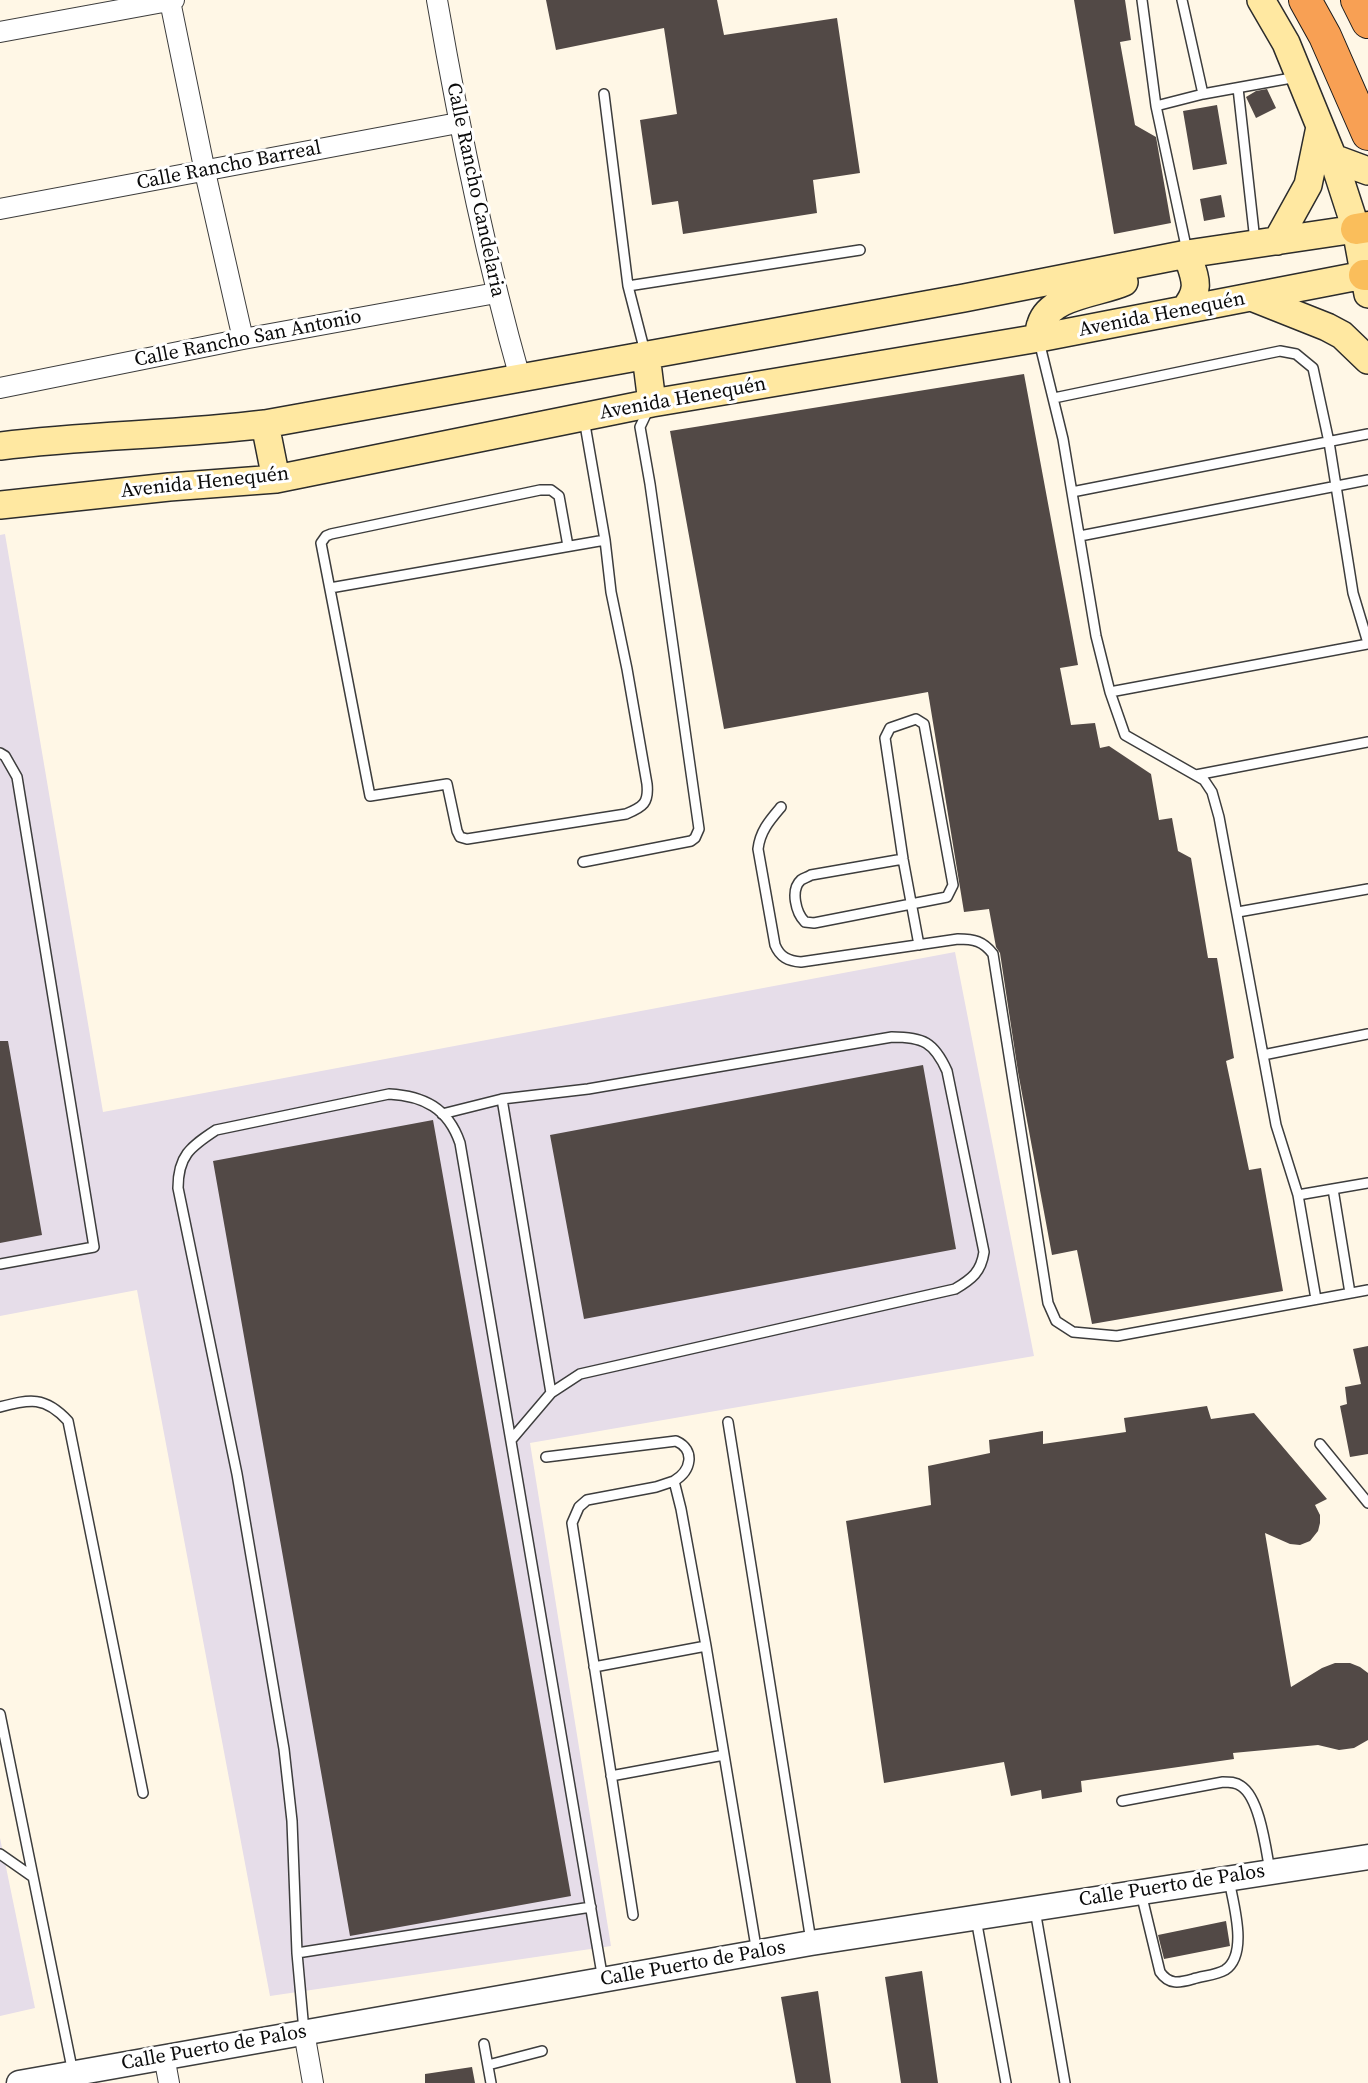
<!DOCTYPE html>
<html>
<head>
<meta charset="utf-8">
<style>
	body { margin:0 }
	canvas { display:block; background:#fff7e6 }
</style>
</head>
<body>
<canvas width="1368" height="2083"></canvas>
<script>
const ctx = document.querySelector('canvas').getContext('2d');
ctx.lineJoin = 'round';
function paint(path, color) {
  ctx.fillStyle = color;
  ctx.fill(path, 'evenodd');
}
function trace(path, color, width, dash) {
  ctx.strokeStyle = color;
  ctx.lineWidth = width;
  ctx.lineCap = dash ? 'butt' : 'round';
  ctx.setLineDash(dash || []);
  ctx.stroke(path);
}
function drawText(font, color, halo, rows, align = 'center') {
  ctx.font = font + ' "Source Serif 4",serif';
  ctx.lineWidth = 6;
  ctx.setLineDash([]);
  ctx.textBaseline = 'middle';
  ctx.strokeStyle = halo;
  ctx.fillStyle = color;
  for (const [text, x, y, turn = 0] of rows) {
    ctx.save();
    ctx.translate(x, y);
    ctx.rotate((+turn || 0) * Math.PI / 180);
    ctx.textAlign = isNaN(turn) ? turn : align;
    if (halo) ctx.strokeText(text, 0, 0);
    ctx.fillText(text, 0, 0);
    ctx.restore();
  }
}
paint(new Path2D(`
	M5,534L103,1112L955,952L1034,1356L530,1443L611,1946L270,1996L137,1290L0,1316V535Z
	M0,1838L35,2008L0,2016Z`), '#e6dde9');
paint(new Path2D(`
	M546,0H717L724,35L837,18L860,173L813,180L817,213L683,234L678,201L652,205L640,120L677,114L664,28L556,50Z
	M1074,0H1125L1131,40L1120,42L1135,125L1156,137L1171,223L1114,234Z
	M1267,89L1276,108L1256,118L1246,97L1256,91Z
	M1217,105L1227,164L1193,170L1183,111Z
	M1221,195L1225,217L1204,221L1200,199Z
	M1024,374L1078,665L1060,668L1071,725L1095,723L1100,748L1109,746L1151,774L1159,820L1172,818L1178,851L1191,858L1208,958H1217L1234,1058L1226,1061L1249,1170L1261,1168L1283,1291L1092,1324L1077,1250L1052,1255L1018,1072L1000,953L996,947L989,909L964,912L928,692L724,729L670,431Z
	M0,1041H8L42,1235L0,1243Z
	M923,1065L956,1249L584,1319L550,1135Z
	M433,1120L571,1896L350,1936L213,1161Z
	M1368,1346V1454L1350,1457L1340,1406L1347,1404L1345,1387L1361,1384L1353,1349Z
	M1207,1406L1211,1419L1254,1413L1327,1499L1315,1505L1320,1515V1523L1318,1531L1310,1541L1300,1545L1290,1544L1265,1533L1291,1687L1322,1668L1335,1663H1350L1360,1667L1368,1673V1740L1354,1748L1339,1750L1318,1745L1233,1753L1234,1759L1081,1781L1082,1792L1042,1799L1041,1790L1011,1796L1004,1762L884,1783L846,1521L931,1505L928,1466L990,1453L989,1440L1043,1431V1444L1126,1432L1124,1418Z
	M1226,1921L1230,1946L1164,1959L1158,1935Z
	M922,1971L938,2083H901L885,1977Z
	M818,1991L831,2083H796L781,1997Z
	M472,2067L475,2083H425V2074Z`), '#524946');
const service = new Path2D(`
	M1142,0L1156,106L1187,251
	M1182,0L1203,94
	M1238,88L1255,241
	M604,94L628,286L645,352
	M1156,106L1203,94L1297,77
	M628,286L860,250
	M1039,341L1063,439L1096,636L1110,692L1125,735L1204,780L1212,792L1219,817L1276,1125L1298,1195L1316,1299
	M1054,398L1280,351L1296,354L1313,368L1329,442L1353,593L1368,643
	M1072,492L1368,434
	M1080,536L1368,480
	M568,546L559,496L551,490H540L331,534L326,536L321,543L370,796L447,784L457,831L460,837L467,839L626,814C643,807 649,803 647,784L627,669L611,592L605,540L584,419
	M330,588L605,540
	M1110,692L1368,644
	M0,753L5,756L17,777L94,1247L0,1264
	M1196,775L1368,742
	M781,807C770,820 760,831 758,849L775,945C780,957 788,961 801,962L958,939C974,939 983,941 993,954L1048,1303L1056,1321L1073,1332L1117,1336L1368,1290
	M903,859L811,875C808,877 804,878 801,880C790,890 796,913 805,922L814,923L947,897L953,885L924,724L916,719L890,728L885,738L903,859L919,945
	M583,862L691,841L695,838L699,829L650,484L640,427L649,408
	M1238,912L1368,889
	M1263,1055L1368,1034
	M502,1099L551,1393
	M442,1114L502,1099L588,1089L892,1037C923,1037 934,1042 947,1071L984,1252C981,1272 972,1279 955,1289L580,1374L551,1393L511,1440
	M1333,1189L1350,1293
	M1298,1195L1368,1183
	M0,1407C30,1399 45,1396 68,1421L143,1793
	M728,1422L811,1941
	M1320,1444L1368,1503
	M546,1457L676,1441C696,1450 691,1471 674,1481
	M594,1667L706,1646
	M0,1714L73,2073
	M611,1776L724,1755
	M1122,1801L1223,1782C1229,1782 1236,1782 1241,1786C1260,1798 1266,1850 1270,1871
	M0,1854L33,1877
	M1141,1893L1160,1972C1169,1985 1179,1983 1193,1979C1202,1976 1217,1975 1225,1970C1249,1954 1233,1903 1229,1880
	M1035,1910L1065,2083
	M633,1915L572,1523L579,1507L587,1500L656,1487L674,1481L681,1509L706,1646L757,1953
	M976,1919L1006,2083
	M297,1953L591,1907
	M304,2031L297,1953L292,1821L284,1749L237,1474L178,1188C178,1156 190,1147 216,1130L389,1094C424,1096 448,1108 460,1143L603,1980
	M484,2044L491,2083
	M488,2065L542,2051`);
const minor = new Path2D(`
	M437,0C459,127 485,254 520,378
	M170,1L205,172L243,339
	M0,32L174,0
	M0,209L458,123
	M0,388L243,339L496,293
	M304,2032L313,2083
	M164,2056L169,2083`);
const tertiary = new Path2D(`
	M19,2083L811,1943L1368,1857`);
const secondary = new Path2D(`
	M1261,0L1286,43L1333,158L1356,229L1368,294
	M1333,158L1368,171
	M1277,241L1308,185L1320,127
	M1254,298L1327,327L1342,335L1368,360
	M1184,310C1202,288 1195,279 1187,254
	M1039,338C1039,334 1039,328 1041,324C1050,295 1100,293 1124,282
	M646,355L652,403
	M265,424L276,479
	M0,446C88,435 177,435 265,424L964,298L1187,254L1356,229
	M0,505L169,487L276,479L652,403L1039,338L1364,275`);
const primary = new Path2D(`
	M1356,229L1368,227
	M1364,275H1368`);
const trunk = new Path2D(`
	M1305,0L1325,36L1368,134
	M1357,0L1368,22`);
trace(service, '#3d3d3d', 12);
trace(minor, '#3d3d3d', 22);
trace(tertiary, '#3d3d3d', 27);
trace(secondary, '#2c2c2c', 30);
trace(primary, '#1b1b1b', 33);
trace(trunk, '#1b1b1b', 34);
trace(service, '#fff', 9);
trace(minor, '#fff', 20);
trace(tertiary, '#fff', 24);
trace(secondary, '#ffe8a1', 27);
trace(primary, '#fabe5b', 30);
trace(trunk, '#f8a054', 32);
drawText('20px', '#0a0a0a', '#fff', [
	["Calle Rancho Barreal",229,166,-11],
	["Calle Rancho Candelaria",475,190,78],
	["Avenida Henequén",1162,315,-11],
	["Calle Rancho San Antonio",248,339,-11],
	["Avenida Henequén",683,399,-10],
	["Avenida Henequén",205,483,-6],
	["Calle Puerto de Palos",1172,1886,-9],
	["Calle Puerto de Palos",693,1964,-10],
	["Calle Puerto de Palos",214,2048,-10]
]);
</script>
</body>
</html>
